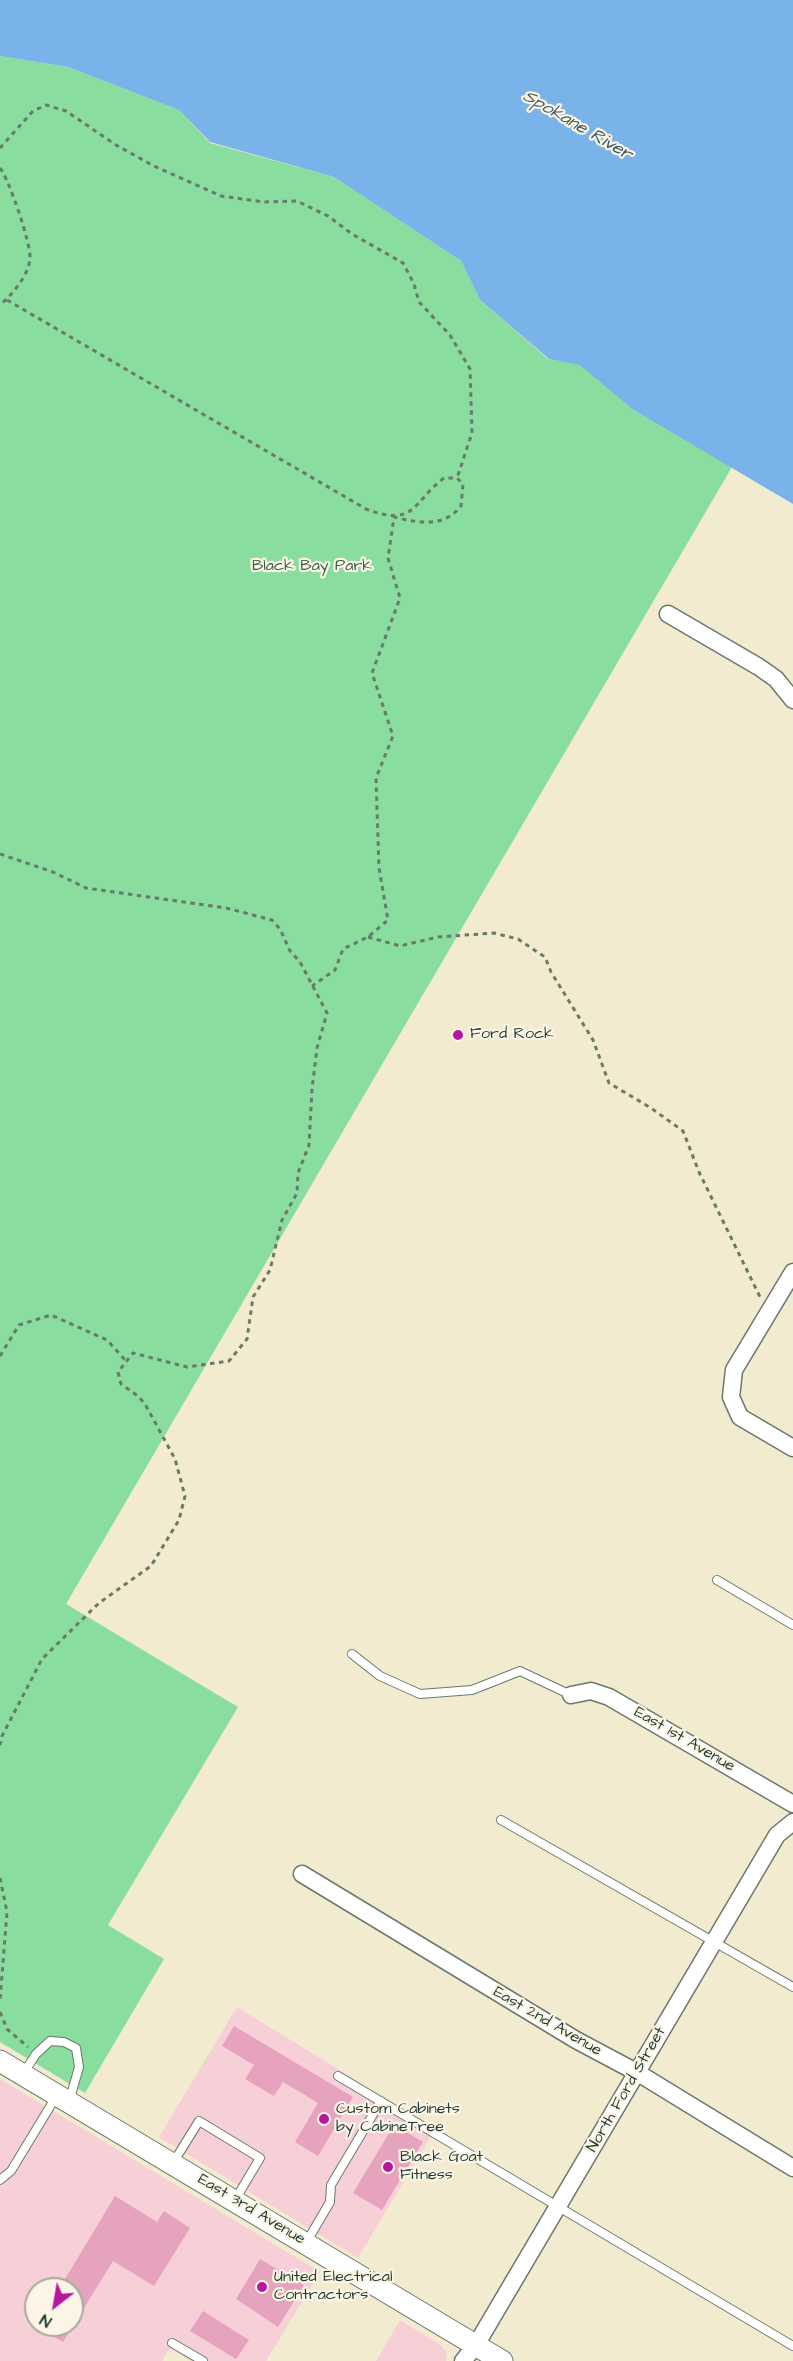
<!DOCTYPE html>
<html>
<head>
<meta charset="utf-8">
<style>
	body { margin:0 }
	#map { position:relative; width:793px; height:2361px; overflow:hidden; background:#f2ebd0; font-family:"Architects Daughter",sans-serif }
	canvas { display:block }
	.north { position:absolute; left:24px; top:2277px; width:60px; height:60px; box-sizing:border-box; background:#fcf5e5; border:2px solid #a4ab9e; border-radius:50%; rotate:211deg; font-size:16px; font-weight:700; line-height:24px; text-align:center; color:#1f3d34 }
	.north::after { content:''; display:block; margin:auto; width:21px; height:27px; background:#b5179e; clip-path:polygon(50% 0,100% 100%,50% 72%,0 100%) }
</style>
</head>
<body>
<div id="map">
<canvas width="793" height="2361"></canvas>
<div class="north">N</div>
</div>
<script>
const ctx = document.querySelector('canvas').getContext('2d');
ctx.lineJoin = 'round';
function paint(path, color) {
  ctx.fillStyle = color;
  ctx.fill(path, 'evenodd');
}
function trace(path, color, width, dash) {
  ctx.strokeStyle = color;
  ctx.lineWidth = width;
  ctx.lineCap = dash ? 'butt' : 'round';
  ctx.setLineDash(dash || []);
  ctx.stroke(path);
}
function drawText(font, color, halo, rows, align = 'center') {
  ctx.font = font + ' "Architects Daughter",sans-serif';
  ctx.lineWidth = 4.5;
  ctx.setLineDash([]);
  ctx.textBaseline = 'middle';
  ctx.strokeStyle = halo;
  ctx.fillStyle = color;
  for (const [text, x, y, turn = 0] of rows) {
    ctx.save();
    ctx.translate(x, y);
    ctx.rotate((+turn || 0) * Math.PI / 180);
    ctx.textAlign = isNaN(turn) ? turn : align;
    if (halo) ctx.strokeText(text, 0, 0);
    ctx.fillText(text, 0, 0);
    ctx.restore();
  }
}
paint(new Path2D(`
	M237,2007L435,2129L358,2258L159,2137Z
	M0,2079L320,2272L266,2361H191L170,2348L162,2361H0ZM36,2289H72V2325H36Z
	M400,2320L442,2346L447,2355L446,2361H376Z`), '#f6cfd7');
paint(new Path2D(`
	M0,56L68,67L179,110L210,143L334,177L461,261L480,300L548,359L580,364L632,409L732,467L66,1604L238,1707L108,1925L164,1959L85,2093L0,2042Z`), '#88dd9f');
paint(new Path2D(`
	M0,0H793V504L632,409L580,365L549,359L480,300L461,261L334,177L210,142L179,110L68,67L0,56Z`), '#79b3ea');
paint(new Path2D(`
	M234,2026L353,2097L318,2156L295,2142L318,2103L283,2082L274,2096L245,2079L254,2065L222,2046Z
	M394,2125L423,2142L382,2210L353,2193Z
	M115,2196L157,2222L164,2211L190,2228L154,2286L113,2261L63,2342L34,2325H72V2289H59Z
	M260,2259L304,2285L278,2327L236,2299Z
	M203,2311L249,2340L236,2359L190,2331Z`), '#e6a3be');
const service = new Path2D(`
	M717,1580L793,1625
	M352,1654L380,1676L420,1694L472,1690L520,1671L571,1695
	M501,1820L793,1987
	M23,2074L36,2054L50,2041L64,2042L76,2048L79,2067L69,2102
	M338,2076L793,2346
	M173,2163L199,2121L260,2158L235,2200
	M0,2180L11,2171L57,2095
	M306,2243L330,2202L331,2185L381,2101
	M172,2343L203,2361`);
const minor = new Path2D(`
	M668,614L759,667L776,679L793,700
	M793,1272L734,1370L731,1397L740,1417L793,1448
	M571,1695L591,1691L609,1697L793,1804
	M302,1874L576,2040L638,2073L793,2168
	M463,2361L476,2345L777,1835L793,1822`);
const tertiary = new Path2D(`
	M0,2061L502,2361`);
trace(service, '#697a6b', 10);
trace(minor, '#697a6b', 19);
trace(tertiary, '#697a6b', 23);
trace(new Path2D(`
	M0,148L33,111L46,105L66,111L116,145L154,166L221,196L264,202L297,201L328,216L352,234L403,263L414,284L419,302L450,335L470,369L472,433L457,478
	M0,168C9,179 31,244 30,258C29,275 12,295 0,305
	M7,300L366,509C416,528 412,502 444,478H457L463,484L461,506C444,528 418,523 394,517L388,558L400,598L372,673L393,736L376,778L379,868L388,920L368,937L343,949L335,970L312,986
	M0,854L53,872L86,888L226,908L272,920L280,929L290,951L300,962L327,1013L317,1048L312,1089L309,1145L298,1173L297,1193L282,1220L270,1270L253,1297L247,1339L229,1361L187,1367L133,1353L118,1372L121,1384L138,1396L145,1404L175,1459L185,1496L179,1520L151,1566L99,1603L42,1659L2,1736L0,1745
	M368,937L400,946L438,937L494,933L518,939L545,957L551,972L593,1040L609,1083L651,1108L683,1131L699,1172L760,1297
	M0,1356L19,1325L51,1315L107,1340L126,1361
	M0,1878L7,1912L0,2000
	M0,2012L7,2029L28,2047`), '#697a6b', 3, [4.5, 4.5]);
trace(service, '#fff', 8);
trace(minor, '#fff', 16);
trace(tertiary, '#fff', 21);
for (const [x, y, r, color] of [
	[458,1035,6,"#b5179e"],
	[324,2119,6,"#b5179e"],
	[388,2167,6,"#b5179e"],
	[262,2287,6,"#b5179e"]
]) {
  const dot = new Path2D();
  dot.arc(x, y, r, 0, 2 * Math.PI);
  ctx.fillStyle = color;
  ctx.fill(dot);
  trace(dot, '#fcf5e5', 2);
}
drawText('16px', '#345d49', '#fcf5e5', [
	["Black Bay Park",312,567]
]);
drawText('16px', '#1f3d34', '#fcf5e5', [
	["Ford Rock",470,1035],
	["Custom Cabinets",336,2110],
	["by CabineTree",336,2128],
	["Black Goat",400,2158],
	["Fitness",400,2176],
	["United Electrical",274,2278],
	["Contractors",274,2296]
], 'left');
drawText('16px', '#1f3d34', '#fcf5e5', [
	["East 1st Avenue",684,1740,30],
	["East 2nd Avenue",547,2022,30],
	["North Ford Street",627,2090,-60],
	["East 3rd Avenue",251,2210,31]
]);
drawText('italic 18px', '#365a62', '#fcf5e5', [
	["Spokane River",577,126,30]
]);
</script>
</body>
</html>
